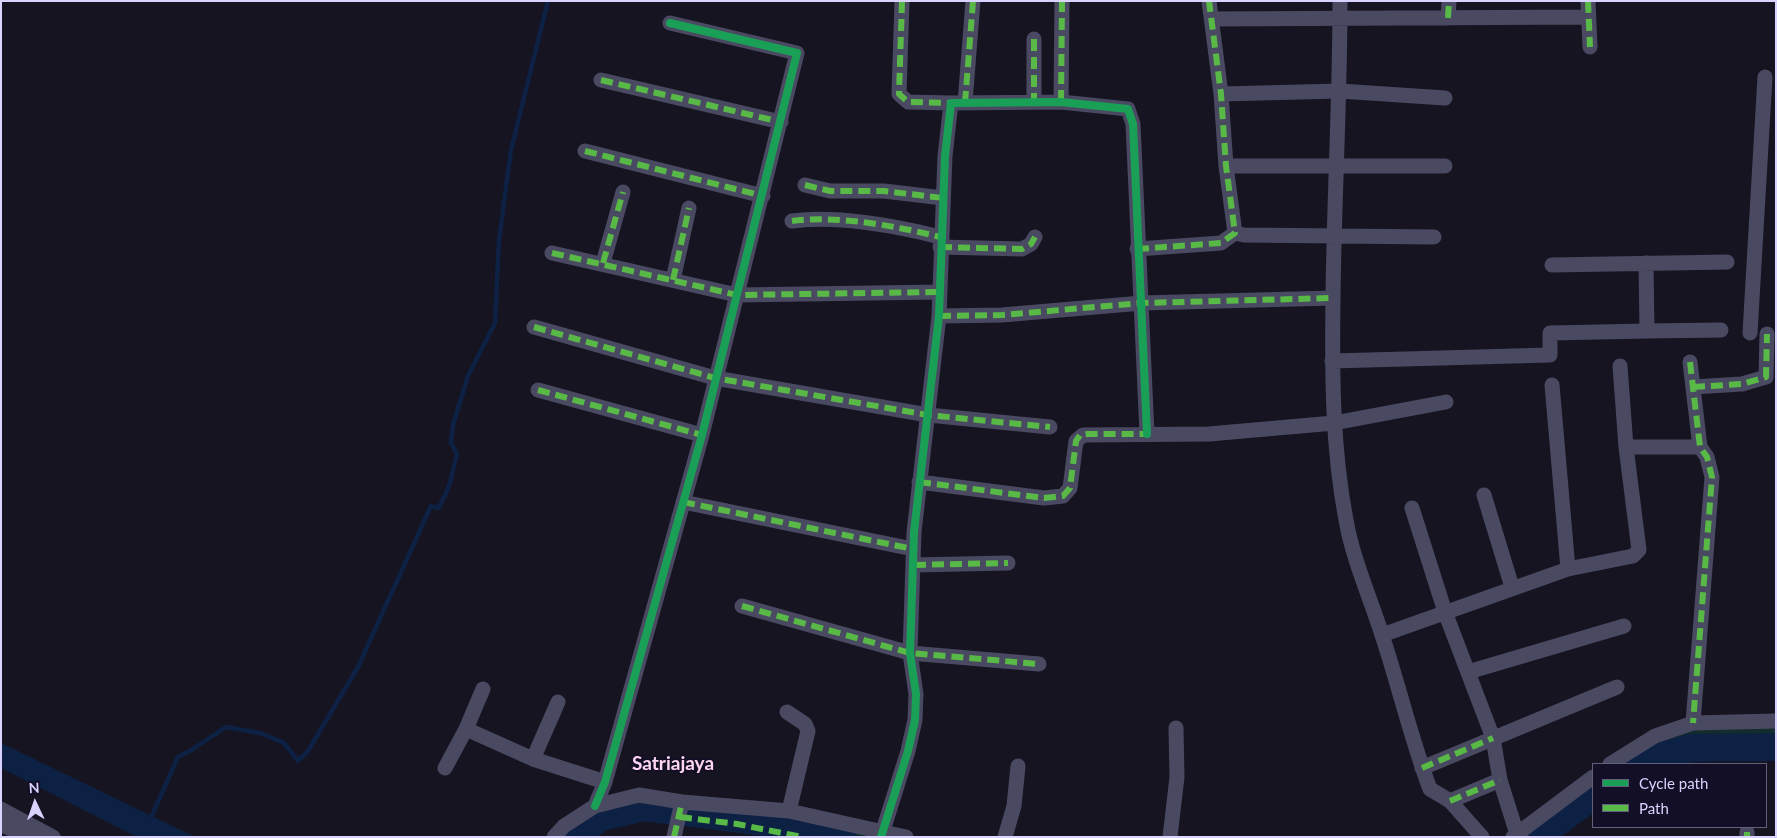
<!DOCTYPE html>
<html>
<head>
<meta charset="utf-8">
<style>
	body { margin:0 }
	#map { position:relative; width:1777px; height:838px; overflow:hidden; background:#161421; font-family:Lato,sans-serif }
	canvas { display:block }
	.frame { position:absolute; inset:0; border:2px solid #d9d4ff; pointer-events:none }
	.legend { position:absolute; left:1592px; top:763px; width:175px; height:65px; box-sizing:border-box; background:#130f26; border:1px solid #625e7d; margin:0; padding:6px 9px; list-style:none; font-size:15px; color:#d9d4ff }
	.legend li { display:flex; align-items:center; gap:10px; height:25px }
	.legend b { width:25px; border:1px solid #625e7d }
	.north { position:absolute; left:10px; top:778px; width:50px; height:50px; -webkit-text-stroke:4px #130f26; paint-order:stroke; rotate:357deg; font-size:14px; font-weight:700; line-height:20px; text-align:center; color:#d9d4ff }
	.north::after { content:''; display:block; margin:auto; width:18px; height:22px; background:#d9d4ff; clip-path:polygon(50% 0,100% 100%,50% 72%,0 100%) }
</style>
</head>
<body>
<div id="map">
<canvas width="1777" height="838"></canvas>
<div class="frame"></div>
<ul class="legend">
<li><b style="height:6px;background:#1a9f57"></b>Cycle path</li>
<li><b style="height:6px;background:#58b947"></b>Path</li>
</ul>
<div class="north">N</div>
</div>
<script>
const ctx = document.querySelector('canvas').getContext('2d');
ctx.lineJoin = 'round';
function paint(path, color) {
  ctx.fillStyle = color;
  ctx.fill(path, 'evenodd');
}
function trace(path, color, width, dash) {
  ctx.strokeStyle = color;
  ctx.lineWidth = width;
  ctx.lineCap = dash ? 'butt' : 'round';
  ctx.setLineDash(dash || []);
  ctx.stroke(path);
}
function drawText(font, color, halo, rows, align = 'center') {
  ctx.font = font + ' Lato,sans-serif';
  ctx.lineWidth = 4;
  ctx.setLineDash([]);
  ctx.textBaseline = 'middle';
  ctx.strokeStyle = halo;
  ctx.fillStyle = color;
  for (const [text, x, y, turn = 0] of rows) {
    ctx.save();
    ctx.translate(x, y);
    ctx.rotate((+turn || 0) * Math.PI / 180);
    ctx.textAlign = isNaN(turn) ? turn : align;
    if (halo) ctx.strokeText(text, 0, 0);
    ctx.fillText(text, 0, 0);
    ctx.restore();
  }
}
paint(new Path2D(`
	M1776,721V747L1690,748L1637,764H1610L1675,728Z
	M1593,777V796L1537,837H1513Z
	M623,798L789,811L905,837H843L765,822L644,807L601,817L574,837H554Z`), '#132c2d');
paint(new Path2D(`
	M1,743L195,837H137L1,768Z`), '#0d2144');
trace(new Path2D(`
	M150,820L178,757L193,749L226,727L260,733L284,743L298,761L308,751L358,667L431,506L439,508L449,486L457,454L451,443L453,425L468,376L495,323L499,240L511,150L548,1`), '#0d2144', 4.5);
trace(new Path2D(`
	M1637,764L1690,748L1776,747
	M574,837L601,817L644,807L765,822L843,837
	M1537,837L1593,796`), '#0d2144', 28);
trace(new Path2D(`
	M902,1L899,94L908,102L951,103
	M1209,1L1221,94L1226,166L1235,233
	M1340,1C1340,101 1334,200 1333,299C1332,372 1332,447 1346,520C1353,560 1370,597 1382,635C1399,686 1411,739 1430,789L1450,801L1482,837
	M1588,1L1590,47
	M1448,18L1449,1
	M1212,19L1588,17
	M1034,39V102
	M601,80L781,122
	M1221,94L1340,91L1445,98
	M1061,102L1062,1
	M965,103L973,1
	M585,151L763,196
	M1226,166H1445
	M805,185L830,191H884L943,198
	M792,221C836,215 897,226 940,237
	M1235,233L1244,235L1434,237
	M940,247L1022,249L1031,244L1035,237
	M1137,249L1221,243L1235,233
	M552,253L737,295L939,292
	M603,263L623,192
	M1646,263L1647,331L1721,330
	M1552,265L1727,262
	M673,280L689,208
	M939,316L1002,315L1142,303L1333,298
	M534,327L715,378L928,415L1050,427
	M1750,333L1765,77
	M1332,361L1550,355V333L1647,331
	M1690,362L1700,447L1707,457L1712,477L1693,723
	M1693,387L1742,384L1766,377L1767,334
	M538,390L702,435
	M1626,447H1700
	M919,482L1044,498L1063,496L1070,488L1076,441L1083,435L1209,434L1334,423L1446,402
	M1484,495L1512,587
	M683,502L913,549
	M1412,508L1445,612L1493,738L1500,780L1517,834L1521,837
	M914,565L1008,563
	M1568,569L1633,556L1639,550L1626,447L1620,366
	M742,606L910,653L1039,664
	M1382,635L1568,569L1552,385
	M1468,672L1624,626
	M787,712L805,724L808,731L789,811
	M466,729L483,689
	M533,759L558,702
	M1610,764L1655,736L1693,723L1776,721
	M445,768L466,729L533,759L605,782
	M1422,768L1617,687
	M1450,801L1500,780
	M595,806L605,782L702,435L797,53L670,23
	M1,809L53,837
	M1,824L27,837
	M554,837L564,826L595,806L639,795L682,802L789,811L906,837
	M674,837L682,802
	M881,837L908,751L915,720L916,694L910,653L914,532L939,316L945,156L951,103L1061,102L1128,109L1133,124L1147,434
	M1005,837L1014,806L1018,766
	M1170,837L1177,777L1176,728
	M1513,837L1593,777
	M1747,837V832`), '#4a4962', 15);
trace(new Path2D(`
	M902,1L899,94L908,102L951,103
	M1588,1L1590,47
	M1448,18L1449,1
	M1034,39V102
	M601,80L781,122
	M1061,102L1062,1
	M965,103L973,1
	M585,151L763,196
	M805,185L830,191H884L943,198
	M792,221C836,215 897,226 940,237
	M940,247L1022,249L1031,244L1035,237
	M1137,249L1221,243L1235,233L1226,166L1221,94L1209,1
	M552,253L737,295L939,292
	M603,263L623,192
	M673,280L689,208
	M939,316L1002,315L1142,303L1333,298
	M534,327L715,378L928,415L1050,427
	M1690,362L1700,447L1707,457L1712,477L1693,723
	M1693,387L1742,384L1766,377L1767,334
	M538,390L702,435
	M919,482L1044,498L1063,496L1070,488L1076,441L1080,435L1088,434H1147L1146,429
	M683,502L913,549
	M914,565L1008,563
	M742,606L910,653L1039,664
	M1422,768L1493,738
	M1450,801L1500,780
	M680,817L737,824L802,837
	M674,837L682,802
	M1747,837V832`), '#58b947', 6, [12, 6]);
trace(new Path2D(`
	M595,806L605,782L702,435L797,53L670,23
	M881,837L908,751L915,720L916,694L910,653L914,532L939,316L945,156L951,103L1061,102L1128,109L1133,124L1147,434`), '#1a9f57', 8);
drawText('bold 19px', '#ffd6f0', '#130f26', [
	["Satriajaya",673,764]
]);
</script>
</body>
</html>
